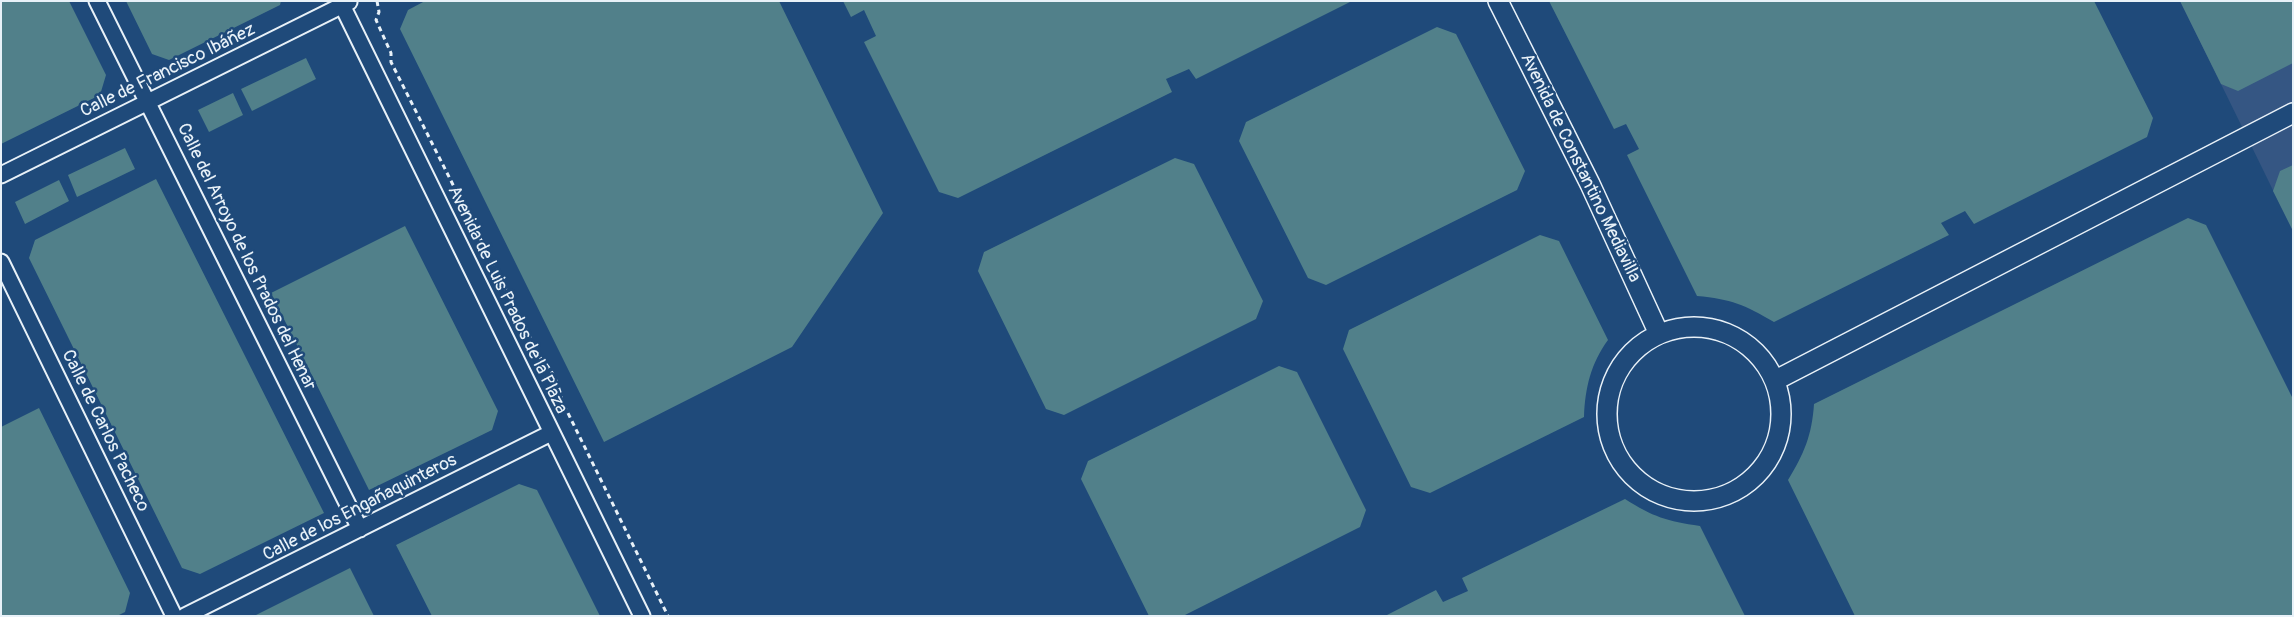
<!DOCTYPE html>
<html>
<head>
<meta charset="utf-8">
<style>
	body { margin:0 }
	#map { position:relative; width:2294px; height:617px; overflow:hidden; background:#1f4a7a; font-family:Pangolin,sans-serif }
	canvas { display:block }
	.frame { position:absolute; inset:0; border:2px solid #e8f1f8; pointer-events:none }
</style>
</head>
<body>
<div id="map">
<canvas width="2294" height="617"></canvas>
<div class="frame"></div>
</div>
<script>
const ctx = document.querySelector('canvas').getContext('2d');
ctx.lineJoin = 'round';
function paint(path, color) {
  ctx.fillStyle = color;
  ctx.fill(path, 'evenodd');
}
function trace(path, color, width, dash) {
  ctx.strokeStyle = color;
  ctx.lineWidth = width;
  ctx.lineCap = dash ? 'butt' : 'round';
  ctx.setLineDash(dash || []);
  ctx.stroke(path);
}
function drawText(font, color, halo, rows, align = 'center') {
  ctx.font = font + ' Pangolin,sans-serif';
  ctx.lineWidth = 5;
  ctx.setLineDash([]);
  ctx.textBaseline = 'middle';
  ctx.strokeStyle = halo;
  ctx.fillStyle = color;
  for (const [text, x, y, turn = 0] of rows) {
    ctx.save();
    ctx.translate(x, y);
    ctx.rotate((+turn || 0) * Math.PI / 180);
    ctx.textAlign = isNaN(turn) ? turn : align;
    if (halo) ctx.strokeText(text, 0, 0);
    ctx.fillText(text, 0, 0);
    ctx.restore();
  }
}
paint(new Path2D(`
	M2180,1H2293V231L2221,84Z`), '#355683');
paint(new Path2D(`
	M1,1H69L106,75L100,95L1,144Z
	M126,1H281L280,5L169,60L152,54Z
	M425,1H779L883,213L792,347L604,442L400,29L408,10Z
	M843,1H1352L1196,79L1189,69L1166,79L1172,92L958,198L939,192L864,42L876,36L864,10L851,17Z
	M1549,1H2094L2153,118L2147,137L1974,224L1965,211L1941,223L1949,235L1774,322C1745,305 1731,299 1697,296L1627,155L1639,149L1626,124L1614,129Z
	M2180,1H2293V63L2238,91L2221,84Z
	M1437,27L1456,34L1525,171L1517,190L1326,285L1308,278L1239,141L1246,122Z
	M306,58L316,79L252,111L241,89Z
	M233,93L243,115L209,132L198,110Z
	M125,148L135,169L77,197L68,175Z
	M1175,158L1194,164L1263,301L1256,319L1064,415L1046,409L978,271L984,252Z
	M2293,165V231L2273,191L2280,171Z
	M156,179L324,513L200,574L182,568L29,258L35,240Z
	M59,180L69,201L25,224L15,202Z
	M2188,218L2206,225L2293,399V616H1855L1788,480C1804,454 1812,435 1814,404Z
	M405,226L498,411L492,430L369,490L271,293Z
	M1540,235L1559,241L1608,340C1591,363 1585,388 1584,417L1430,493L1411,487L1343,349L1349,330Z
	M1279,366L1297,372L1366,510L1360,527L1183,616H1149L1081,479L1088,461Z
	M39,408L130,593L125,612L117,616H1V427Z
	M519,484L537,490L600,616H432L396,545Z
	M1625,499C1653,517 1667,521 1700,526L1745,616H1385L1436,590L1443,602L1468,591L1462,578Z
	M350,568L374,616H254Z`), '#51808a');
const minor = new Path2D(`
	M97,1L360,529
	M340,1L642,616
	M1,175L349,2
	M1,262L174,616
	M185,616L551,433`);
const tertiary = new Path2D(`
	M1498,1L1590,184L1659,334
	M1607 414a87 87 0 1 1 174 0a87 87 0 1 1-174 0Z
	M1776,380L2293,113`);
trace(minor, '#e8f1f8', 19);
trace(tertiary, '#e8f1f8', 22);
trace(new Path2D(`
	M377,1L379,12L376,20L391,53V62L541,359C553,370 559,385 562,401L668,616`), '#e8f1f8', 3, [5, 4]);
trace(minor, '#1f4a7a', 15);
trace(tertiary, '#1f4a7a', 19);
drawText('18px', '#e8f1f8', '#1f4a7a', [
	["Calle de Francisco Ibáñez",168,71,-26],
	["Avenida de Constantino Mediavilla",1580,168,64],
	["Calle del Arroyo de los Prados del Henar",246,257,64],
	["Avenida de Luis Prados de la Plaza",507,300,64],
	["Calle de Carlos Pacheco",105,431,64],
	["Calle de los Engañaquinteros",360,508,-27]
]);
</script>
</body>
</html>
